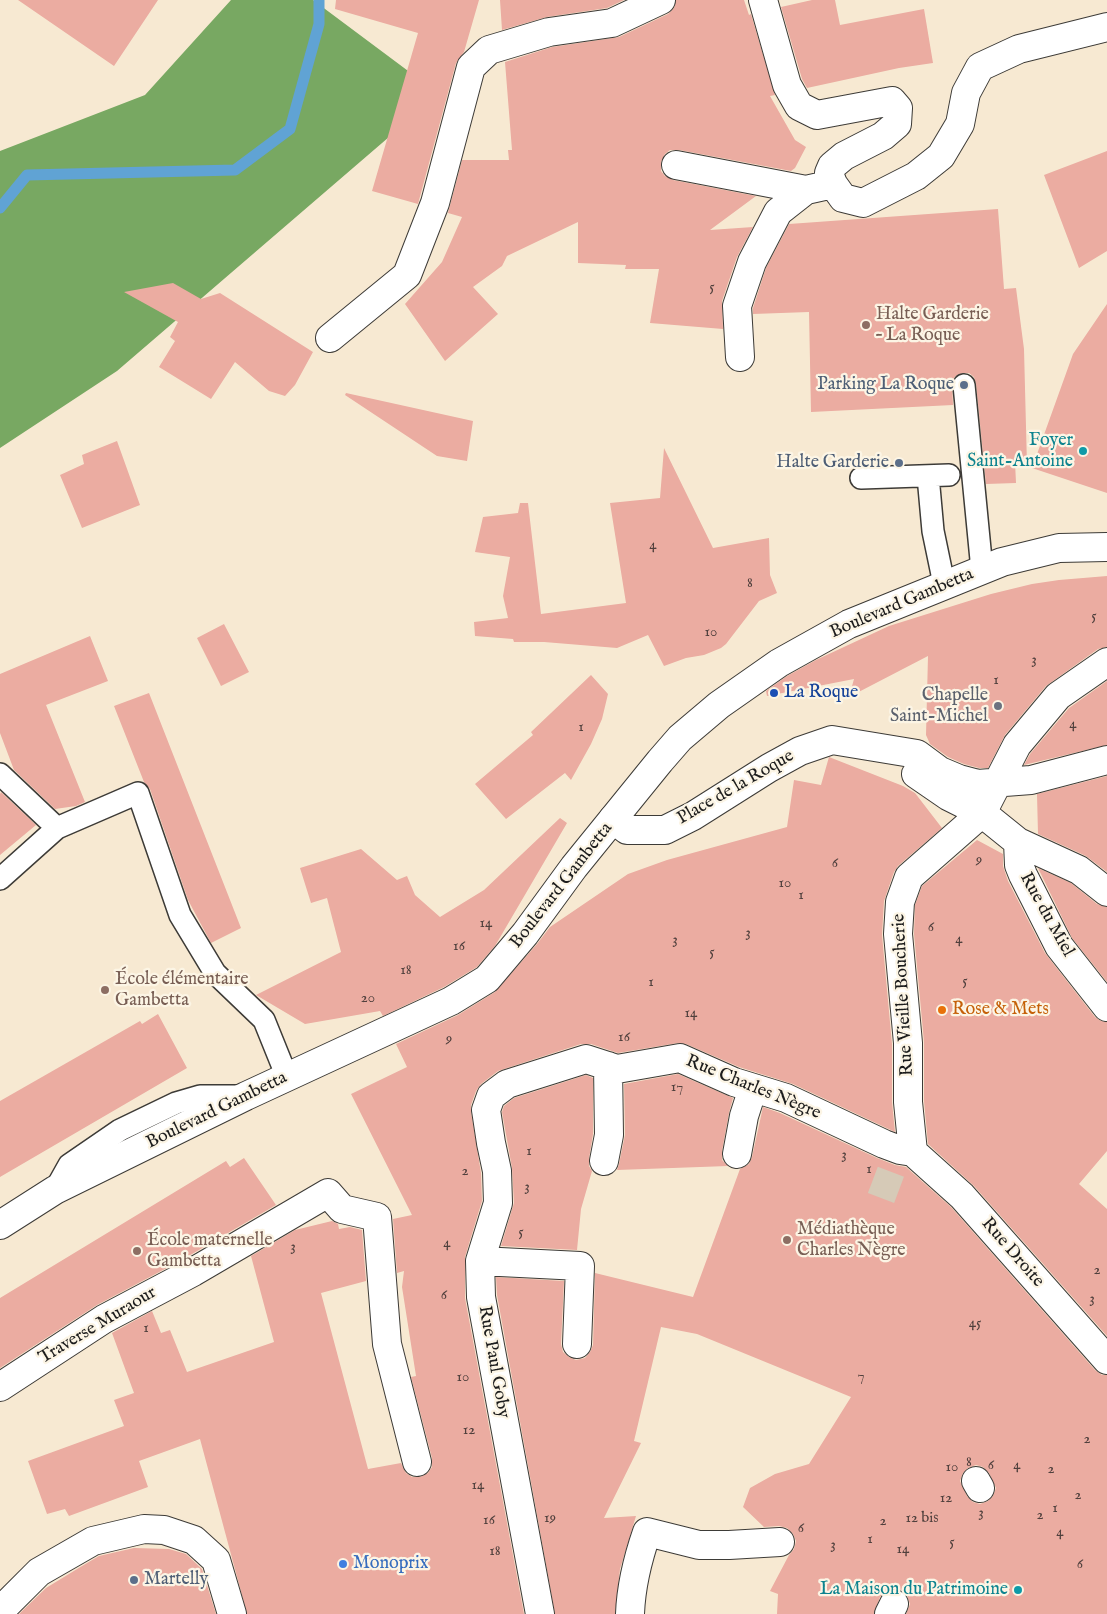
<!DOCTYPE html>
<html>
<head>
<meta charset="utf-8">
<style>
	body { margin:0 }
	canvas { display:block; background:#f7e9d2 }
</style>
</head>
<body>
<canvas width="1107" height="1614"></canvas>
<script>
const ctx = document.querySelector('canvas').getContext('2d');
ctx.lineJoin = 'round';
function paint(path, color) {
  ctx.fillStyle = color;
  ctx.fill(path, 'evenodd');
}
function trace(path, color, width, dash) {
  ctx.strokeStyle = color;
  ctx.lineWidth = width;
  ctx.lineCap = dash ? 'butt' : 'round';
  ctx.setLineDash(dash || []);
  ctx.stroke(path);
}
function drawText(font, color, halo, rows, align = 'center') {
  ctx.font = font + ' "IM FELL English",serif';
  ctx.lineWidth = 4.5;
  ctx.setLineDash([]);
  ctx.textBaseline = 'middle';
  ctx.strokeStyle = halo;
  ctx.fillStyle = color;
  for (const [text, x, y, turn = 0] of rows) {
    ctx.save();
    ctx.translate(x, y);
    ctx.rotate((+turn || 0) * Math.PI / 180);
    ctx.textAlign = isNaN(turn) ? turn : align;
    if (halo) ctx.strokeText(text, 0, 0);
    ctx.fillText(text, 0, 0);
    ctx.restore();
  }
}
paint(new Path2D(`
	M231,0H313L439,94L117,371L0,448V151L145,95Z`), '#78a862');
trace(new Path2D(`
	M0,208L27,175L235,170L290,129L319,24V0`), '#60a3d4', 11);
paint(new Path2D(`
	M18,0H158L114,66Z
	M336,0H479L464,52L456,63L418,204L372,191L418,33L335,9Z
	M500,0H624L607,8L547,17L502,30Z
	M676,0H744L749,15L751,14L775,95L770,96L795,140L806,147L795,168L791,171L679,150H670L665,154L661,162V171L665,176L673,180L756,196L710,230L753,227L737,257L722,301L723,329L650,323L659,269H625L626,265L578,263V222L507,256L502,266L473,287L498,314L445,361L405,304L442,262L462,217L448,213L462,160H509L508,150H512L505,62L552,47L619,37L668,14L674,8Z
	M812,0H835L840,25L924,9L933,63L899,68L807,88L802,79L781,7Z
	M1107,151V251L1079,268L1044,175Z
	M998,209L1004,289L1016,288L1024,349L1027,466L1015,462L1016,483L986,484L976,384L974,377L969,373H963L957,375L953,379L952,386L953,405L811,412L809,312L753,314V308L766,268L789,224Z
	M173,283L201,299L220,293L313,352L295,385L285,396L269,391L235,362L211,399L159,367L175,341L170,337L178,322L124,292Z
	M1107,304V493L1032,468L1073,354Z
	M346,393L473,421L467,461L437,456L345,395Z
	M117,441L140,505L82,528L60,475L84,464L82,455Z
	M664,448L713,548L769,538L770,575L777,593L759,601L726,644L721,648L704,655L686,658L664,666L648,635L617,648L544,642H514L513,639L475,636L474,622L508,618L503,596L510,557L475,552L483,517L518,513L520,503H528L541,614L626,603L610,503L660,498Z
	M1107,576V647L1098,649L1046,686L1005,735L988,768H979L964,764L948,757L930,744L926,735L928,656L849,697L854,679L767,696L766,691L787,676L816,660L889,626L991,594L1032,584L1059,580Z
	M224,624L249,672L221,686L197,638Z
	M90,636L108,681L46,705L85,802L76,806L55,809L14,770L0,733V674Z
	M591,675L608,694L602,719L591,744L571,780L565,773L506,819L475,784L533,735L531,732Z
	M1107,681V745L1024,765L1030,754L1069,708Z
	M149,693L241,928L211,943L188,900L150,789L144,782L114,706Z
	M829,757L903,786L915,793L942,828L898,866L894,872L884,901L882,935L892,1044V1102L895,1132L793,1084L739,1067L686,1044L678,1043L618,1053L591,1044H581L498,1071L481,1084L476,1091L471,1105V1112L481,1173L482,1201L465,1257V1298L524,1614H247L200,1439L139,1461L148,1487L69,1516L65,1509L47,1514L28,1461L124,1426L114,1400L134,1393L112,1333L152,1311L161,1333L170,1330L187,1372L274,1342L251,1256L295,1230L332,1221L338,1224L339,1229L350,1227L362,1230L366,1281L321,1293L368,1469L401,1463L406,1473L412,1477H420L428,1473L432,1467V1458L411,1377L416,1376L402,1287L404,1271L397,1273L393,1219L412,1215L351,1094L407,1067L396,1044L458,1015L495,992L537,944L550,927L628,874L667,860L787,827L794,780L821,785Z
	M1107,776V872L1086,856L1038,834L1037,794Z
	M1,792L36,825L0,855V794Z
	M560,818L567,823L495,946L477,967L444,987L383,1016L380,1011L305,1024L256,995L341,952L327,898L311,903L300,868L361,849L397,880L407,876L415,895L440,917L484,890Z
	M977,840L1003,854V866L1008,881L1045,953L1095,1017L1101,1021L1107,1022V1151L1079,1184L1107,1209V1336L974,1186L928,1144L924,1101V1042L914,934L915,905L922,886Z
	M1038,868L1071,883L1097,904L1107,907V982L1072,938Z
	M158,1014L187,1068L0,1177V1101L140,1021L142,1024Z
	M678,1074L733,1098L729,1113L722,1151V1160L728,1166L617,1170L619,1164L625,1135L624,1084Z
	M586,1075L593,1078V1134L589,1159V1166L592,1171L581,1209L577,1250L501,1246L514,1203L512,1168L502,1112L504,1106L514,1098Z
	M763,1107L780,1113L877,1158L895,1165L906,1167L951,1207L1095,1370L1102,1375H1107V1614H906L910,1604L907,1596L901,1590L894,1588L886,1591L880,1597L874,1614H777L778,1594L770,1591L789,1555L794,1549L796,1541L793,1534L787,1528L779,1526L764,1527L743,1507L750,1488L775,1474L809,1464L851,1397L697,1334L661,1327L634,1441L641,1443L604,1518L636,1516L620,1569L615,1614H555L497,1295L496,1277L564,1281L561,1344L563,1352L569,1357L576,1360L585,1358L590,1352L593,1345L595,1273L693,1297L740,1169L749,1164L752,1157ZM976,1465L983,1467L989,1473L996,1488L993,1496L988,1501L980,1504L973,1502L967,1496L960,1481L963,1473L968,1468Z
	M244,1158L276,1205L180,1261L97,1305L0,1368V1298L226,1161L230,1167Z
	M134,1548L169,1549L186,1554L202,1569L216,1614H19L46,1588L82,1566L99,1556Z`), '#ebaca1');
trace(new Path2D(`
	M881,1198L895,1161`), '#d6cab7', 28, [28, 14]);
const lane = new Path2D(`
	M964,385L982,570
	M928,476L933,531L944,584
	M861,478L949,475
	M0,774L57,828
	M0,879L57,828L138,793L180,915L215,973L264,1020L287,1077
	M55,1190L69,1165L120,1130L176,1103L200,1096H244`);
const street = new Path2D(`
	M763,0L787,85L799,106L817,115L892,101L898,108L897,124L883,136L844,156L832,166L829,173L833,184L843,198L863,203L916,176L941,156L960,124L966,93L980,67L1019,49L1107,27
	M676,165L806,190
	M330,338L407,275L435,203L471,67L489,50L549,32L612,23L661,0
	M740,357L737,306L752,262L778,212L806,190L833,184
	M916,774L948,796L982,813L1018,842L1079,870L1107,892
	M613,819L627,830H665L693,816L769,768L800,751L832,740L917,754L940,771L959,779L978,784L1031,780L1107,760
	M1018,842L1019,865L1023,875L1059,946L1107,1007
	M913,1152L908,1102V1043L898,934L900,902L909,877L982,813L1017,745L1058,696L1107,662
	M913,1152L962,1196L1107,1360
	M737,1154L744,1116L753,1088
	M604,1161L609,1135L608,1066
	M480,1261L580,1266L577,1344
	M0,1387L104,1319L193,1272L328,1193L342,1209L377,1217L387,1344L417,1462
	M976,1481L980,1488
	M0,1611L39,1572L93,1541L144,1529L164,1530L194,1540L216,1560L232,1614
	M540,1614L481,1297L480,1261L498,1203L497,1171L491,1143L486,1110L491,1096L507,1084L586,1059L617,1069L680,1058L734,1082L786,1098L884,1144L900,1150L913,1152
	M630,1614C631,1586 638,1558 647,1532L699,1545H729L780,1542
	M889,1614L894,1604`);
const secondary = new Path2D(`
	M0,1225L55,1190L246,1096L451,1001L487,979L525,934L574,867L660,761L680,738L719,705L779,663L849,624L1002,562L1059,548L1107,547`);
trace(lane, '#3d3b37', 24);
trace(street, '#3d3b37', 30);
trace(secondary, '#3d3b37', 30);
trace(lane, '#fff', 21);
trace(street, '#fff', 28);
trace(secondary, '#fff', 28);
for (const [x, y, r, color] of [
	[866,325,5,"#8d6e63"],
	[964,385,5,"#5c6f8a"],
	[1083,451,5,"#0f9aa8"],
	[899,463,5,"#5c6f8a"],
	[774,693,5,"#1a4fb4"],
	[998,706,5,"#6b7280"],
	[105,990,5,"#8d6e63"],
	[942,1010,5,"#e8710a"],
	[787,1240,5,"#8d6e63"],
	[137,1251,5,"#8d6e63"],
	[343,1564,5,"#3f7fe0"],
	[134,1580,5,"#5c6f8a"],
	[1018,1590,5,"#0f9aa8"]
]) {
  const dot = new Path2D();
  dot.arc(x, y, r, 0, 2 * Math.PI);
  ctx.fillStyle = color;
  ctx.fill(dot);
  trace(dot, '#fcf5e5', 2);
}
drawText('15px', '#50403d', null, [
	["5",712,288],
	["4",653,546],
	["8",750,584],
	["5",1094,617],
	["10",711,633],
	["3",1034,661],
	["1",996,681],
	["4",1073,725],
	["1",581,728],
	["9",979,861],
	["6",835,864],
	["10",785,884],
	["1",801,896],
	["14",486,924],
	["6",931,928],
	["3",748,934],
	["4",959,940],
	["3",675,941],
	["16",459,947],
	["5",712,953],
	["18",406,971],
	["5",965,982],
	["1",651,983],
	["20",368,999],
	["14",691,1014],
	["16",624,1038],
	["9",449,1040],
	["17",677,1088],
	["1",529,1152],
	["3",844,1156],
	["1",869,1170],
	["2",465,1172],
	["3",527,1188],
	["5",521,1233],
	["4",447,1244],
	["3",293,1248],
	["2",1097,1271],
	["6",444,1296],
	["3",1092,1300],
	["45",975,1324],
	["1",146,1329],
	["7",861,1377],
	["10",463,1378],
	["12",469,1431],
	["2",1087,1440],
	["8",969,1463],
	["6",991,1466],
	["4",1017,1466],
	["10",952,1468],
	["2",1051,1470],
	["14",478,1486],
	["2",1078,1496],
	["12",946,1499],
	["1",1055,1509],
	["3",981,1514],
	["2",1040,1516],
	["19",550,1519],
	["12 bis",922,1519],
	["16",489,1521],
	["2",883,1522],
	["6",801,1529],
	["4",1060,1533],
	["1",870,1540],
	["5",952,1543],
	["3",833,1546],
	["14",903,1550],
	["18",495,1552],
	["6",1080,1565]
]);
drawText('18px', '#785e54', '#fcf5e5', [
	["Halte Garderie",876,315],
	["– La Roque",876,336],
	["École élémentaire",115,980],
	["Gambetta",115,1001],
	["Médiathèque",797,1230],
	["Charles Nègre",797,1251],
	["École maternelle",147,1241],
	["Gambetta",147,1262]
], 'left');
drawText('18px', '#4e5e75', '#fcf5e5', [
	["Parking La Roque",954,385],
	["Halte Garderie",889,463],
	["Martelly",144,1580,"left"]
], 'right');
drawText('18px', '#0d838f', '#fcf5e5', [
	["Foyer",1073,441],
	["Saint-Antoine",1073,462],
	["La Maison du Patrimoine",1008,1590]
], 'right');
drawText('18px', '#1c1c1c', '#fcf5e5', [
	["Boulevard Gambetta",902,604,-23],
	["Place de la Roque",736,788,-30],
	["Boulevard Gambetta",562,886,-52],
	["Rue du Miel",1046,915,61],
	["Rue Vieille Boucherie",904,995,-93],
	["Rue Charles Nègre",753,1088,22],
	["Boulevard Gambetta",217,1111,-26],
	["Rue Droite",1012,1253,49],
	["Traverse Muraour",98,1326,-31],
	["Rue Paul Goby",493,1362,80]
]);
drawText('18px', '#164399', '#fcf5e5', [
	["La Roque",784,693]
], 'left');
drawText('18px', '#5b616d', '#fcf5e5', [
	["Chapelle",988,696],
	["Saint-Michel",988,717]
], 'right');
drawText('18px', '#c56008', '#fcf5e5', [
	["Rose & Mets",952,1010]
], 'left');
drawText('18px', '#366cbe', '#fcf5e5', [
	["Monoprix",353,1564]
], 'left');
</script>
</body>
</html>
